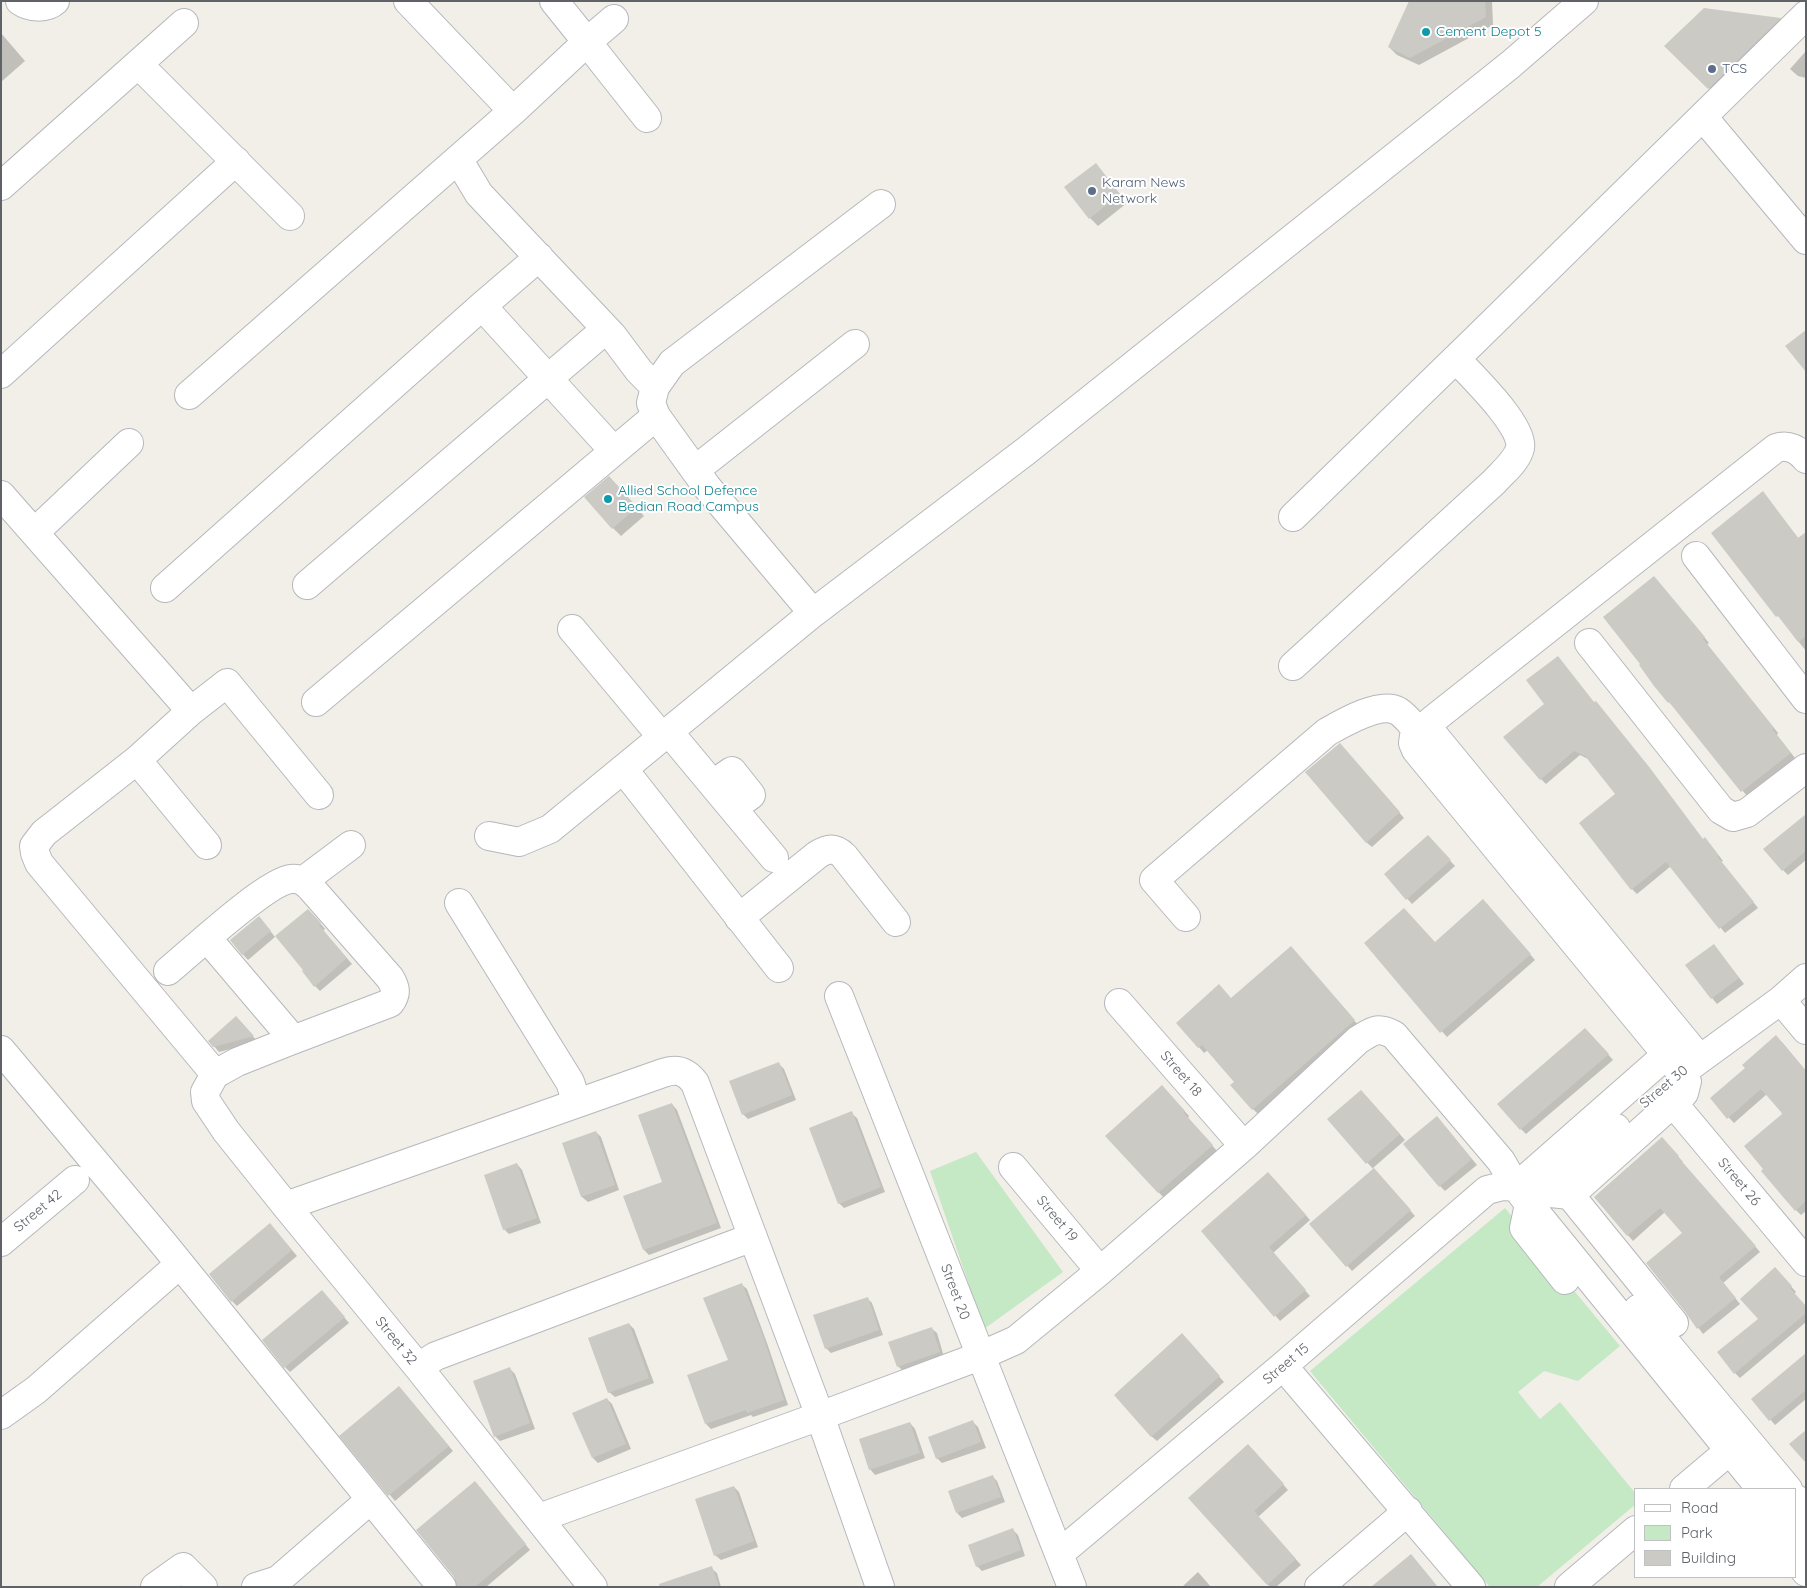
<!DOCTYPE html>
<html>
<head>
<meta charset="utf-8">
<style>
	body { margin:0 }
	#map { position:relative; width:1807px; height:1588px; overflow:hidden; background:#f1efe8; font-family:Quicksand,sans-serif }
	canvas { display:block }
	.frame { position:absolute; inset:0; border:2px solid #5f6368; pointer-events:none }
	.legend { position:absolute; left:1634px; top:1488px; width:162px; height:90px; box-sizing:border-box; background:#fff; border:1px solid #bfc1c3; margin:0; padding:6px 9px; list-style:none; font-size:15px; color:#5f6368 }
	.legend li { display:flex; align-items:center; gap:10px; height:25px }
	.legend b { width:25px; border:1px solid #bfc1c3 }
</style>
</head>
<body>
<div id="map">
<canvas width="1807" height="1588"></canvas>
<div class="frame"></div>
<ul class="legend">
<li><b style="height:6px;background:#fff"></b>Road</li>
<li><b style="height:14px;background:#c5e8c5"></b>Park</li>
<li><b style="height:14px;background:#cccac5"></b>Building</li>
</ul>
</div>
<script>
const ctx = document.querySelector('canvas').getContext('2d');
ctx.lineJoin = 'round';
function paint(path, color) {
  ctx.fillStyle = color;
  ctx.fill(path, 'evenodd');
}
function trace(path, color, width, dash) {
  ctx.strokeStyle = color;
  ctx.lineWidth = width;
  ctx.lineCap = dash ? 'butt' : 'round';
  ctx.setLineDash(dash || []);
  ctx.stroke(path);
}
function drawText(font, color, halo, rows, align = 'center') {
  ctx.font = font + ' Quicksand,sans-serif';
  ctx.lineWidth = 4;
  ctx.setLineDash([]);
  ctx.textBaseline = 'middle';
  ctx.strokeStyle = halo;
  ctx.fillStyle = color;
  for (const [text, x, y, turn = 0] of rows) {
    ctx.save();
    ctx.translate(x, y);
    ctx.rotate((+turn || 0) * Math.PI / 180);
    ctx.textAlign = isNaN(turn) ? turn : align;
    if (halo) ctx.strokeText(text, 0, 0);
    ctx.fillText(text, 0, 0);
    ctx.restore();
  }
}
paint(new Path2D(`
	M976,1152L1063,1272L984,1329L930,1171Z
	M1505,1208L1620,1346L1578,1381L1544,1371L1518,1392L1540,1419L1560,1402L1636,1494V1504L1537,1587H1490L1310,1371Z`), '#c5e8c5');
paint(new Path2D(`
	M1411,1H1492L1493,25L1419,65L1397,55L1389,47Z
	M1704,9L1780,19L1791,30L1720,99L1666,46Z
	M1,33L25,61L1,82Z
	M1806,51V78L1798,76L1790,69Z
	M1095,164L1127,203L1098,226L1090,218Z
	M617,486L644,516L621,536L613,528Z
	M1763,493L1799,539L1806,544V651L1713,533Z
	M1654,577L1709,643L1707,644L1778,733L1777,735L1795,758L1747,796L1674,707L1669,702Z
	M1595,704L1703,840L1710,844L1723,861L1721,862L1758,908L1725,933L1671,866L1637,894L1632,889L1617,794L1590,760L1580,755L1546,784L1541,779Z
	M1345,750L1404,818L1372,847L1366,842Z
	M1806,816V860L1788,875L1783,870Z
	M1433,842L1455,866L1412,904L1385,874Z
	M1488,906L1535,960L1447,1037L1366,944H1435Z
	M313,915L325,929L323,931L352,964L320,991L315,986Z
	M264,923L275,937L248,960L231,941Z
	M1714,945L1744,984L1717,1004L1712,998Z
	M1296,953L1359,1026L1258,1114L1253,1109L1236,1082L1208,1050L1204,1053L1178,1023L1232,1000Z
	M241,1023L258,1042L219,1052L214,1046Z
	M1590,1034L1613,1060L1526,1134L1521,1129Z
	M1782,1042L1806,1071V1211L1801,1215L1796,1210L1783,1114L1767,1094L1734,1123L1711,1099Z
	M779,1064L784,1069L796,1100L748,1119L743,1114Z
	M1167,1092L1189,1116L1188,1118L1217,1151L1164,1198L1107,1136Z
	M1366,1096L1405,1140L1373,1168L1415,1216L1352,1271L1311,1225L1374,1170L1329,1120Z
	M672,1104L677,1110L721,1228L649,1255L644,1250L664,1182Z
	M851,1113L857,1118L885,1192L844,1208L839,1203Z
	M1442,1123L1477,1165L1445,1191L1440,1186Z
	M596,1132L601,1137L619,1190L588,1202L582,1197L564,1144Z
	M1667,1144L1683,1162L1682,1163L1760,1252L1723,1283L1740,1304L1703,1334L1685,1310L1683,1233L1665,1212L1633,1241L1595,1198Z
	M517,1164L522,1170L541,1223L509,1234L504,1229Z
	M1274,1179L1310,1220L1273,1253L1310,1296L1280,1321L1202,1231Z
	M275,1230L297,1256L237,1306L232,1301Z
	M1780,1274L1796,1292L1794,1294L1806,1307V1322L1740,1378L1735,1373Z
	M741,1284L747,1289L767,1343L788,1405L753,1417L751,1415L711,1429L706,1424L729,1361Z
	M327,1297L349,1323L290,1372L285,1367Z
	M867,1298L872,1303L883,1335L831,1353L826,1348Z
	M629,1324L634,1329L654,1383L615,1397L609,1392Z
	M931,1328L937,1333L944,1357L903,1371L898,1366Z
	M1187,1340L1224,1382L1157,1441L1151,1436Z
	M1806,1355V1399L1775,1425L1753,1399Z
	M509,1368L515,1374L535,1429L500,1441L495,1436Z
	M404,1393L453,1451L395,1501L341,1436Z
	M607,1399L612,1404L631,1449L598,1463L593,1458Z
	M973,1422L978,1427L986,1448L942,1463L937,1458Z
	M910,1423L915,1429L925,1458L875,1475L870,1469Z
	M1253,1450L1288,1490L1258,1517L1301,1565L1276,1587H1270L1190,1498Z
	M992,1476L997,1481L1005,1502L962,1518L957,1513Z
	M480,1487L530,1550L486,1587H458Z
	M734,1487L739,1492L758,1547L721,1560L715,1555Z
	M1013,1530L1018,1535L1025,1556L982,1571L977,1566Z
	M711,1568L717,1573L721,1587H684Z
	M1198,1572L1211,1587H1182Z`), '#0003');
paint(new Path2D(`
	M1409,1H1485L1486,17L1410,58L1388,47Z
	M1704,8L1781,18L1708,89L1664,46Z
	M1096,163L1120,194L1089,219L1064,187Z
	M1806,330V372L1785,346Z
	M609,476L637,507L612,529L584,497Z
	M1763,491L1798,538L1806,532V636L1798,642L1778,616L1776,617L1711,533Z
	M1654,576L1705,637L1703,639L1774,728L1772,729L1791,753L1741,792L1669,702L1668,703L1654,686L1639,665L1640,664L1603,617Z
	M1558,656L1594,702L1596,701L1650,768L1703,839L1705,837L1718,855L1717,856L1754,902L1719,929L1666,862L1631,890L1579,823L1615,794L1585,756L1574,751L1540,780L1503,737L1544,704L1526,680Z
	M1340,743L1400,812L1366,843L1305,772Z
	M1806,814V851L1782,871L1763,849Z
	M1428,835L1451,860L1406,900L1384,874Z
	M1483,899L1531,954L1440,1033L1364,943L1404,908L1435,942Z
	M308,909L321,923L319,925L347,958L314,987L302,971L303,970L275,936Z
	M259,916L271,931L242,955L230,940Z
	M1714,944L1739,978L1711,999L1685,965Z
	M1291,946L1355,1020L1252,1110L1230,1085L1234,1082L1202,1045L1198,1048L1176,1023L1219,984L1231,998Z
	M236,1016L254,1036L213,1047L208,1041Z
	M1585,1028L1609,1054L1520,1130L1497,1104Z
	M1776,1035L1806,1071V1201L1795,1211L1761,1171L1763,1169L1744,1146L1782,1114L1781,1112L1761,1089L1727,1119L1710,1098L1745,1068L1742,1065Z
	M779,1062L792,1095L742,1115L729,1081Z
	M1162,1085L1185,1111L1183,1112L1213,1145L1158,1193L1105,1136Z
	M1361,1090L1400,1134L1366,1164L1327,1119Z
	M672,1103L717,1223L643,1250L623,1196L662,1182L638,1115Z
	M852,1111L881,1187L838,1204L809,1128Z
	M1437,1116L1472,1159L1439,1187L1403,1144Z
	M596,1131L615,1185L581,1197L562,1143Z
	M1662,1137L1679,1156L1678,1157L1756,1246L1719,1277L1736,1298L1697,1329L1686,1313L1646,1263L1682,1233L1660,1208L1627,1236L1594,1197Z
	M517,1163L537,1218L503,1230L484,1175Z
	M1374,1168L1411,1210L1346,1267L1309,1224Z
	M1268,1172L1306,1215L1269,1247L1306,1290L1274,1317L1201,1231Z
	M270,1223L292,1250L231,1302L209,1274Z
	M1775,1267L1792,1286L1790,1288L1806,1306V1313L1734,1374L1717,1352L1758,1319L1740,1299Z
	M742,1283L763,1336L784,1400L747,1413L746,1410L705,1424L687,1375L728,1360L703,1298Z
	M322,1290L345,1317L284,1368L262,1340Z
	M868,1297L879,1330L825,1349L813,1315Z
	M629,1323L649,1378L608,1393L588,1338Z
	M932,1327L940,1352L897,1367L888,1342Z
	M1182,1333L1220,1376L1151,1437L1114,1395Z
	M1806,1353V1390L1769,1421L1751,1399Z
	M510,1367L530,1423L494,1437L473,1381Z
	M399,1386L449,1446L388,1496L339,1436Z
	M607,1398L626,1444L592,1458L572,1413Z
	M973,1420L981,1442L936,1459L928,1437Z
	M910,1422L920,1453L869,1470L859,1439Z
	M1806,1430V1463L1789,1444Z
	M1248,1444L1284,1484L1254,1511L1296,1559L1267,1585L1188,1498Z
	M993,1475L1001,1497L956,1513L948,1491Z
	M475,1481L526,1544L475,1587H457L454,1577L416,1530Z
	M734,1486L754,1541L714,1556L695,1499Z
	M1013,1528L1021,1550L976,1567L968,1545Z
	M1411,1554L1438,1587H1371Z
	M712,1566L719,1587H660L659,1584Z`), '#cccac5');
const minor = new Path2D(`
	M20,1C30,8 46,9 55,1
	M408,1L513,111L587,42L554,1
	M614,19L587,42L647,118
	M138,64L290,216
	M1703,117L1806,240
	M458,159L479,194L612,335L639,371L655,387L651,403L656,416L707,487L813,613
	M1,186L184,23
	M482,306L614,451
	M1,374L236,161
	M655,387L672,363L881,204
	M189,395L513,111
	M695,470L855,344
	M1,495L191,711
	M1293,517L1475,340L1806,15
	M35,532L129,443
	M1696,556L1806,699
	M307,585L606,329
	M165,588L482,306L539,257
	M572,629L662,737
	M1589,643L1721,810L1733,817L1747,813L1806,768
	M1293,666L1494,482C1503,472 1517,461 1520,448C1525,427 1471,375 1456,359
	M316,702L656,416
	M1418,731L1427,730L1432,733L1699,1058
	M669,732L774,858
	M137,760L207,845
	M624,770L779,968
	M713,784L732,771L751,795L733,808
	M489,836L519,842L550,829L813,613L1026,451L1510,65L1584,1
	M303,881L351,845
	M459,903L570,1082L577,1103
	M1186,917L1154,880L1327,732C1343,723 1380,701 1398,711C1406,716 1412,725 1418,731
	M739,918L817,855C828,848 835,847 844,856L896,922
	M207,938L286,1031L290,1041
	M168,971C190,953 267,881 291,879C300,878 305,882 311,888L390,978C396,988 397,994 390,1003L290,1041L237,1062L221,1071L215,1074L205,1092L206,1101L226,1131L286,1206L418,1367L593,1587
	M839,996L1072,1587
	M1781,1000L1806,1030
	M1119,1003L1244,1146
	M1,1050L163,1243L442,1587
	M1685,1070L1781,1000L1806,978
	M215,1074L39,863L35,853L34,846L44,833L137,760L191,711L227,683L319,795
	M1673,1103L1806,1262
	M1013,1167L1100,1271
	M1516,1187L1680,1043
	M1541,1192L1570,1195L1674,1323
	M1570,1195L1684,1093L1687,1081L1667,1055L1416,750L1413,743L1414,736L1435,718L1776,448C1788,444 1798,449 1806,459
	M1533,1200L1616,1128
	M1529,1204L1524,1228L1565,1280
	M286,1206L663,1073C677,1068 686,1071 695,1083L820,1416L880,1587
	M1,1242L75,1180
	M1638,1309L1788,1489
	M1283,1366L1471,1587
	M418,1367L436,1356L753,1237
	M1,1415L36,1390L180,1264
	M1684,1489L1729,1451
	M1796,1499L1806,1511
	M539,1518L820,1416L980,1356L1016,1340L1100,1271L1244,1146L1358,1040C1373,1031 1377,1026 1394,1035L1501,1161L1516,1187L1529,1204L1761,1489
	M1796,1532L1806,1544
	M1060,1553L1283,1366L1487,1190L1503,1186L1516,1187
	M1796,1560L1806,1572
	M155,1587L183,1567L203,1587
	M256,1587L278,1580L370,1500
	M1319,1587L1408,1511
	M1569,1587L1636,1530`);
trace(minor, '#b5b8bc', 30);
trace(minor, '#fff', 28);
for (const [x, y, r, color] of [
	[1426,32,5,"#0f9aa8"],
	[1712,69,5,"#5c6f8a"],
	[1092,191,5,"#5c6f8a"],
	[608,499,5,"#0f9aa8"]
]) {
  const dot = new Path2D();
  dot.arc(x, y, r, 0, 2 * Math.PI);
  ctx.fillStyle = color;
  ctx.fill(dot);
  trace(dot, '#fff', 2);
}
drawText('14px', '#0d838f', '#fff', [
	["Cement Depot 5",1436,32],
	["Allied School Defence",618,491],
	["Bedian Road Campus",618,507]
], 'left');
drawText('14px', '#4e5e75', '#fff', [
	["TCS",1722,69],
	["Karam News",1102,183],
	["Network",1102,199]
], 'left');
drawText('14px', '#5f6368', '#fff', [
	["Street 18",1181,1074,49],
	["Street 30",1664,1087,-40],
	["Street 26",1739,1182,50],
	["Street 42",38,1211,-40],
	["Street 19",1057,1219,50],
	["Street 20",955,1292,69],
	["Street 32",396,1341,51],
	["Street 15",1286,1364,-40]
]);
</script>
</body>
</html>
